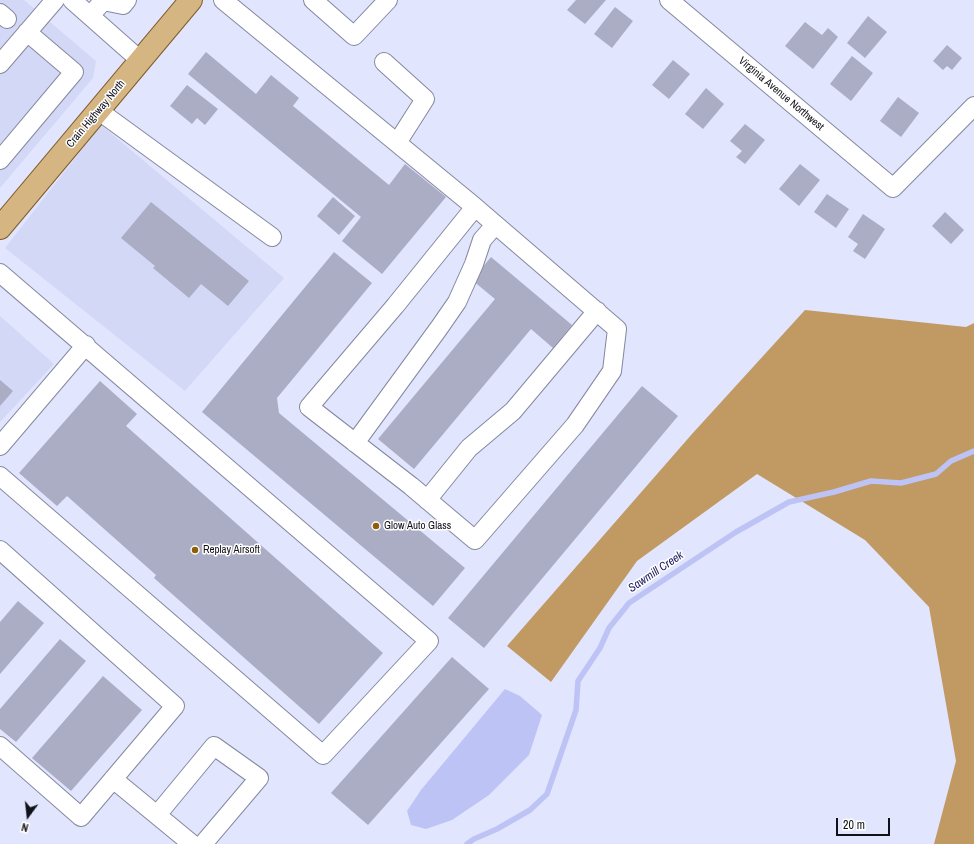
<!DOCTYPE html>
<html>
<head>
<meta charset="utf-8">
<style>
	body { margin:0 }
	#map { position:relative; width:974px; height:844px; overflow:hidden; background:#e1e5fe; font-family:"Archivo Narrow",sans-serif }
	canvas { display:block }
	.north { position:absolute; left:8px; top:796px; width:40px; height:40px; -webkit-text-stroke:3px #fff; paint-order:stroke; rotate:195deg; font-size:11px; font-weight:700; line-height:16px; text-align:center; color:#101119 }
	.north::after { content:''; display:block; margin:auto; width:14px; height:18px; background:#101119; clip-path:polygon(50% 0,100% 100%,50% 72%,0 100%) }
	.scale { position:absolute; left:836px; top:818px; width:54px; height:18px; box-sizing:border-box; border:2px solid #101119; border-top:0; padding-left:5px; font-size:12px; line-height:14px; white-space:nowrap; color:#101119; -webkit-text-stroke:3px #fff; paint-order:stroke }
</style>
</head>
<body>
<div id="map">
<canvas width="974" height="844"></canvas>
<div class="north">N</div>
<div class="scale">20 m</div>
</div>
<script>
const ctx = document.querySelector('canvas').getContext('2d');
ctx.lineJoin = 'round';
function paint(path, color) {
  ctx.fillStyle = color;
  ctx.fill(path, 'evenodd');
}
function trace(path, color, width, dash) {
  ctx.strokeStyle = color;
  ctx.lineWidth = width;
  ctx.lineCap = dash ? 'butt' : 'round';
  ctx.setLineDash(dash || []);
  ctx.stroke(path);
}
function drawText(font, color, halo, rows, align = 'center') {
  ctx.font = font + ' "Archivo Narrow",sans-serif';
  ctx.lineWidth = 3;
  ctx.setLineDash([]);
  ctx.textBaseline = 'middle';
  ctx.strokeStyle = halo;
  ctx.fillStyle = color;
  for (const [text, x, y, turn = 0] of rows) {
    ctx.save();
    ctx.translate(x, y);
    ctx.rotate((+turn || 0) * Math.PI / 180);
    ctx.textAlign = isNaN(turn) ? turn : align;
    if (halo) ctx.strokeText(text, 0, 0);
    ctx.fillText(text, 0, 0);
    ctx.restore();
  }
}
paint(new Path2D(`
	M0,0H24L96,61L93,78L0,188Z
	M101,125L284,278L185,391L5,248Z
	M0,316L54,364L0,422Z`), '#d3d8f7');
paint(new Path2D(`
	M805,310L966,327L974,323V844H934L956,761L929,607L865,540L757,474L637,561L551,682L507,646L692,434Z`), '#c19962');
paint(new Path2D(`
	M505,689L520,696L542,715L529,755L489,795L452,820L426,829L411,825L407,811L421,790Z`), '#bdc3f4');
trace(new Path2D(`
	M467,844L474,839L497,829L530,810L547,794L576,710L578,681L600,648L609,628L629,603L736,532L789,502L834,492L871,481L901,483L936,474L951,461L974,451`), '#bdc3f4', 5.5);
paint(new Path2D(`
	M576,0H606L585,24L567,10Z
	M615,7L633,21L612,48L594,34Z
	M868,16L887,32L865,58L847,43Z
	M805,22L822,35L828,28L838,37L813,69L785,46Z
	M947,45L962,58L952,70L947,66L943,70L933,61Z
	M206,52L256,94L271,75L299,98L293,106L389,185L405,164L446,197L382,274L342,241L361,217L188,74Z
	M852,56L873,73L851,101L830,84Z
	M673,60L690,74L669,99L652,85Z
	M187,85L218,109L205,125L197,118L192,124L170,106Z
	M706,88L724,104L703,129L685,114Z
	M898,97L919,113L901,137L880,121Z
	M745,124L765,140L745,164L736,157L742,151L730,141Z
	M800,164L820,180L799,206L779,189Z
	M827,194L849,209L836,228L814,212Z
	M333,197L355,216L339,235L317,216Z
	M151,202L249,281L228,306L201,284L189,298L153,268L155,266L121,238Z
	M945,212L964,230L951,244L932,226Z
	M863,214L885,229L865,259L853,251L858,244L848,237Z
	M334,252L372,283L277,398L279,413L465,568L433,606L202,412Z
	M491,257L572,325L553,348L531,329L414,469L378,439L495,299L472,280Z
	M0,380L13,391L0,406Z
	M100,381L137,414L126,426L383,653L319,724L154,578L156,575L67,496L57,506L19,473Z
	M642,386L678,416L484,648L448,618Z
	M18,601L44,623L0,674V622Z
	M60,639L86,661L16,742L0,729V709Z
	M452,657L489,689L368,825L331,793Z
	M103,676L142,710L71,791L32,758Z`), '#aaadc4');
const minor = new Path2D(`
	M72,0L141,61
	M223,0L475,207L617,329L612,371L575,425L475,540L411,486L309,407L395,306L475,207
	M313,0L354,36L388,0
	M669,0L893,188L974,106
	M0,13L7,19
	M90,16L103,1L123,5L127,0
	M384,62L425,99L397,143
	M0,64L55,0
	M99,111L272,237
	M0,160L74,72L27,32
	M0,273L429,641L323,755L0,476
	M355,443L439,328L457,302L474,264L482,240L495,225
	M0,446L86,345
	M427,500L469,448L513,411L597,311
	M0,550L175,706L81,817L0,746
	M113,779L192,844
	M157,815L214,746L259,778L203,844`);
const major = new Path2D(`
	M0,228L191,0`);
trace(minor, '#85889e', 20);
trace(major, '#7e5b27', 24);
trace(minor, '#fff', 18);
trace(major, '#d5b582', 22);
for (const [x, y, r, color] of [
	[376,526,4,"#8e5f08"],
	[195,550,4,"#8e5f08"]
]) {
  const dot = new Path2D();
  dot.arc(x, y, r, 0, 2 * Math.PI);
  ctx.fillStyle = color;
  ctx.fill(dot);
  trace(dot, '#fff', 1.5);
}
drawText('11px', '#101119', '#fff', [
	["Virginia Avenue Northwest",781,94,40],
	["Crain Highway North",96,114,-50]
]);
drawText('11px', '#101119', '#fff', [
	["Glow Auto Glass",384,526],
	["Replay Airsoft",203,550]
], 'left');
drawText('italic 12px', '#252266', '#fff', [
	["Sawmill Creek",656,572,-34]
]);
</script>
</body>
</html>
